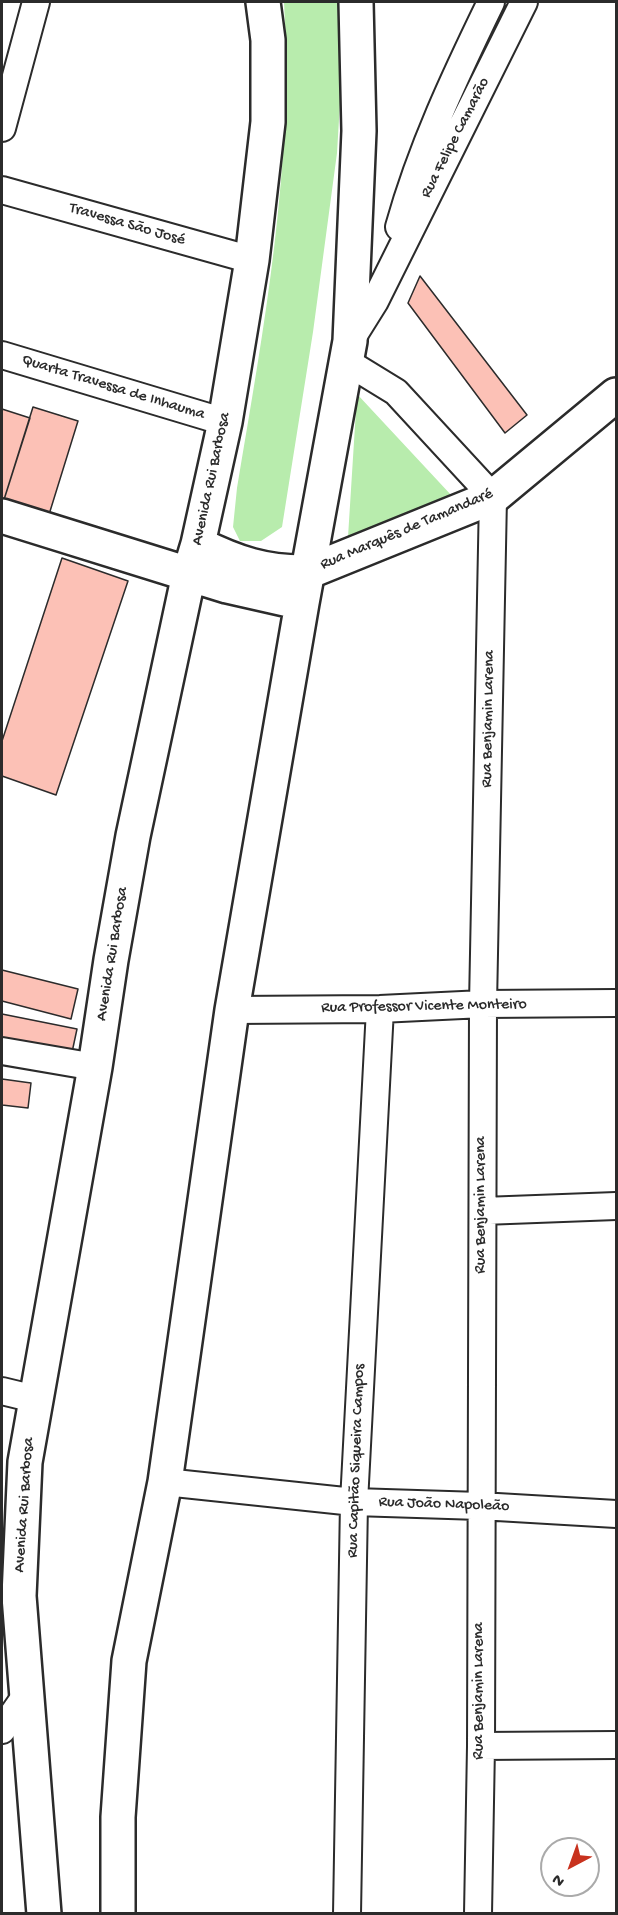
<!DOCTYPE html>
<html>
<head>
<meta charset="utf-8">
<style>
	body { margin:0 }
	#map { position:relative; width:618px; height:1915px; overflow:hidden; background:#fff; font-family:"Gochi Hand",sans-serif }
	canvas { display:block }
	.frame { position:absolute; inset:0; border:3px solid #2b2b2b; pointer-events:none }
	.north { position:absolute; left:540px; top:1837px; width:60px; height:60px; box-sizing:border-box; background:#fff; border:2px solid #aaa; border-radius:50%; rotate:221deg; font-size:16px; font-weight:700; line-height:24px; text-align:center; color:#2b2b2b }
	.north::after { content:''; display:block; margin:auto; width:21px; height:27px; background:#c8321e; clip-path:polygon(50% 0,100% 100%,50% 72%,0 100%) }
</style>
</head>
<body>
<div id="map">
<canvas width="618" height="1915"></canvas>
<div class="frame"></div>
<div class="north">N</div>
</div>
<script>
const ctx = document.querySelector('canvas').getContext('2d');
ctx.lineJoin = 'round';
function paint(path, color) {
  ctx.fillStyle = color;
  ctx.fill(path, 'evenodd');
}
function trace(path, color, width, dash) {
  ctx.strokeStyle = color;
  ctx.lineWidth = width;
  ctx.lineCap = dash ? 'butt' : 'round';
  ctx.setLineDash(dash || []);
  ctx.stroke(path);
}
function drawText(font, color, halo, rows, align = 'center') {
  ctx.font = font + ' "Gochi Hand",sans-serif';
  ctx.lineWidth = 4.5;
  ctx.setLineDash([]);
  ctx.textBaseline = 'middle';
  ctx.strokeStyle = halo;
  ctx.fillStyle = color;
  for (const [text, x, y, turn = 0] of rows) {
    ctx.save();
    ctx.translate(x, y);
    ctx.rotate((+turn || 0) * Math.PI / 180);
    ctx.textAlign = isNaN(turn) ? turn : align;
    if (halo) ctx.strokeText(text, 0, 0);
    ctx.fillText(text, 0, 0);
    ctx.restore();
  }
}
paint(new Path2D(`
	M284,2H346L337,153L313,332L282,527L261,541H240L233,527L237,488C264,328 294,164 284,2Z
	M357,394L452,496L348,537Z`), '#b8ecad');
const building = new Path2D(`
	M420,276L527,415L505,433L408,303Z
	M33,407L78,421L47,521L2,506Z
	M2,409L30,418L2,506Z
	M62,558L128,581L56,795L2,776V741Z
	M2,970L78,989L71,1019L2,1001Z
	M2,1014L77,1029L71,1057L2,1043Z
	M2,1079L31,1083L28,1108L2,1105Z`);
paint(building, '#fcc1b6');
trace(building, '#2b2b2b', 1.5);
const street = new Path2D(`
	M2,128L36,2
	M2,190L252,260
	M399,227C421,148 455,76 491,2
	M350,341L375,301L524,2
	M2,355L225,422
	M347,362L396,392L493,497L483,1004L481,1746L478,1914
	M232,1010L380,1009L483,1004L616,1003
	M2,1051L95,1067
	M483,1211L616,1206
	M2,1391L35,1399
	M165,1482L354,1502L480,1506L616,1514
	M2,1730L27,1694
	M481,1746L616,1745
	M347,1914L354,1502L380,1009`);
const secondary = new Path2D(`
	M2,516L227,586L302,603
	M198,544C236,563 266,573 308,572L493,497L616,395
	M44,1914L19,1596L25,1462L95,1067L111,960L133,836L189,574L198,544L225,422L252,260L268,122V40L263,2
	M118,1914V1817L129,1661L165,1482L232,1010L302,603L350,341L359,131L356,2`);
trace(street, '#2b2b2b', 30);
trace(secondary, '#2b2b2b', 38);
trace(street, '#fff', 26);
trace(secondary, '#fff', 33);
drawText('16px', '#2b2b2b', '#fff', [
	["Rua Felipe Camarão",456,138,-63],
	["Travessa São José",127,225,16],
	["Quarta Travessa de Inhauma",113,388,17],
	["Avenida Rui Barbosa",212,479,-78],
	["Rua Marquês de Tamandaré",407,530,-23],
	["Rua Benjamin Larena",489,719,-89],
	["Avenida Rui Barbosa",113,954,-81],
	["Rua Professor Vicente Monteiro",424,1007,-1],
	["Rua Benjamin Larena",482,1205,-90],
	["Rua Capitão Siqueira Campos",357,1461,-88],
	["Avenida Rui Barbosa",25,1505,-86],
	["Rua João Napoleão",444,1505,2],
	["Rua Benjamin Larena",480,1691,-90]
]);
</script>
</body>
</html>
